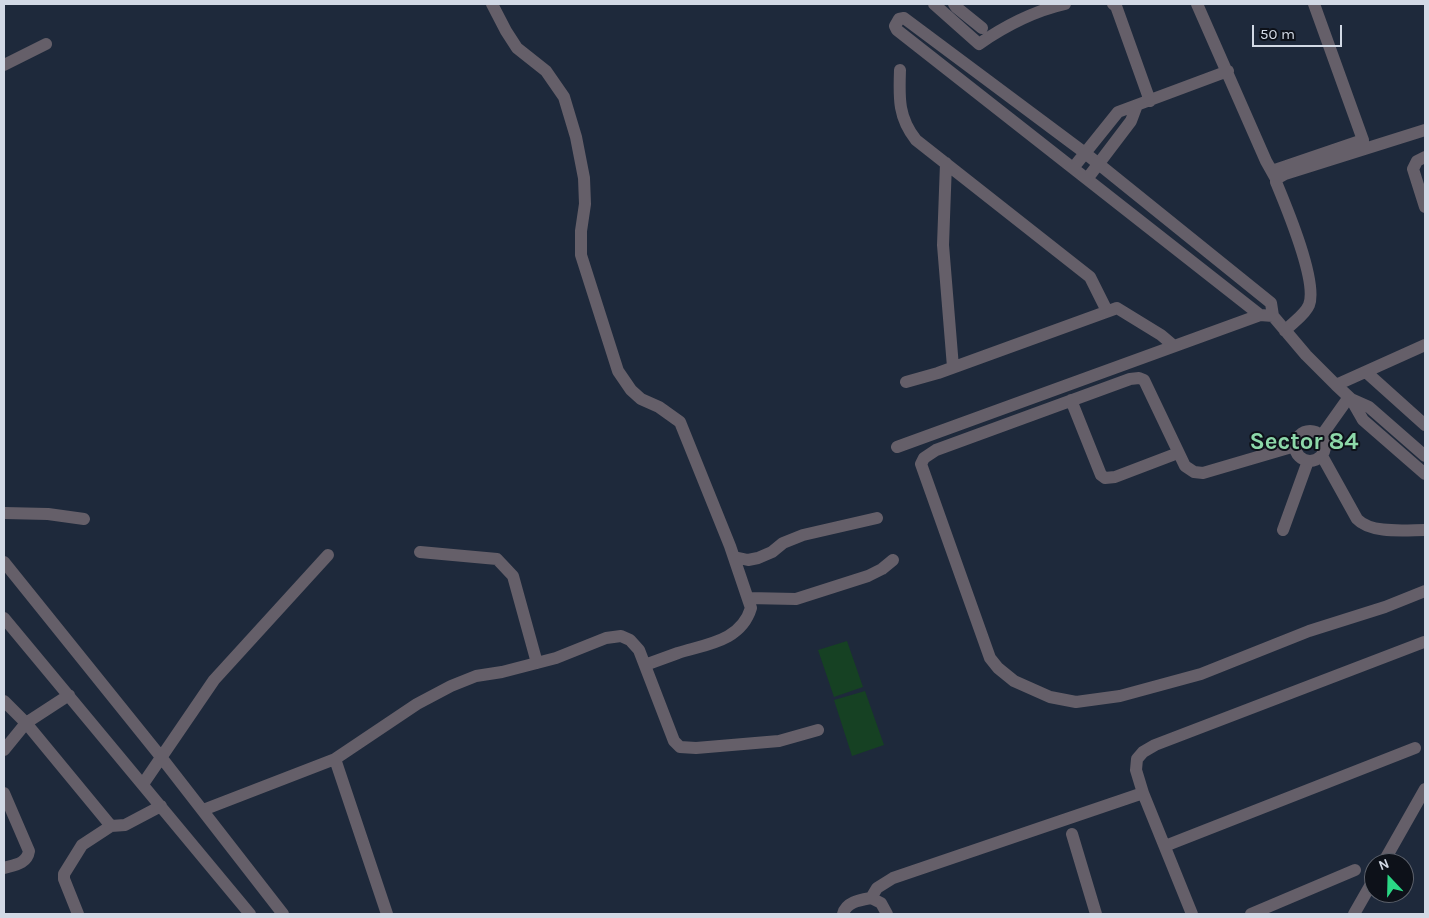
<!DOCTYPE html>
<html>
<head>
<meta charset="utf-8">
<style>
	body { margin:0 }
	#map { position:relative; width:1429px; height:918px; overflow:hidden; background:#1e293b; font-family:Karla,sans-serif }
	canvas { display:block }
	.frame { position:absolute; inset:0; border:5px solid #d2d9e5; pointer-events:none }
	.north { position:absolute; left:1364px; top:853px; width:50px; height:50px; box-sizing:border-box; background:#0d1119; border:1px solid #5c616b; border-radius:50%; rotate:339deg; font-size:14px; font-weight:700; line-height:20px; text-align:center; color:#d2d9e5 }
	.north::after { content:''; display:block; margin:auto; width:18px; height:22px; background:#2ad885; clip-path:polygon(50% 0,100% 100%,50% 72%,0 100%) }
	.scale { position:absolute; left:1252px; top:25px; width:90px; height:22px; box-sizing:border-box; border:2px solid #d2d9e5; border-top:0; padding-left:6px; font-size:15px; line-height:18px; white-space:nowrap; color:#d2d9e5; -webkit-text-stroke:4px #0d1119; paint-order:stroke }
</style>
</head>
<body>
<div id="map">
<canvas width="1429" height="918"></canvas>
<div class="frame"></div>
<div class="north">N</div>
<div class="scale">50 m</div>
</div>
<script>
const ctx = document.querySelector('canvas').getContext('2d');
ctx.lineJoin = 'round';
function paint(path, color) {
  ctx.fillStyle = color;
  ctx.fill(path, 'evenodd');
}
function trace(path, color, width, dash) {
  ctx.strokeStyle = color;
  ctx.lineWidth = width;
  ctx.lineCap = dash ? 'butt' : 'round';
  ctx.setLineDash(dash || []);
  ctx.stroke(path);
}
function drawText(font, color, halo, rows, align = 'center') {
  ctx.font = font + ' Karla,sans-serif';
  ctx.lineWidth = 4;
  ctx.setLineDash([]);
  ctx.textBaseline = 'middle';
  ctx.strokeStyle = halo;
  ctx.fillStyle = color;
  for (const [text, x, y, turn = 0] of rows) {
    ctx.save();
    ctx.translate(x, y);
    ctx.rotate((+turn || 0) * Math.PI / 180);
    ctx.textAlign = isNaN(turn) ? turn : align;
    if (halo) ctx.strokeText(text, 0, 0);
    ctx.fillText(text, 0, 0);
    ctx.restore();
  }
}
paint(new Path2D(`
	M847,641L863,687L834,697L818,650Z
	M865,691L884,745L852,756L834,700Z`), '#164123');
trace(new Path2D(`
	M492,4L506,31L517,48L546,71L564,97L576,137L584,178L585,204L581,231V255L618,371L631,390L641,399L659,407L680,422L730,546L751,608C741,641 707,644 678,653C667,657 656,661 645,665
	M934,4L979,44C1005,26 1034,11 1065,4
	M954,4L956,7L982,28
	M1113,4L1116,6L1150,101
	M1197,4L1266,161L1275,177
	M4,65L46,44
	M900,70C899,98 898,117 916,140L1090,277L1107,311
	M1425,157L1417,161L1413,169L1425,207
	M946,163L943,245L953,367
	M1073,168L1118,112L1228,71
	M1272,171L1363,140L1314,4
	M1087,179L1131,121L1137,105
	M1273,316L1260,315L897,30L895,26L899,19L904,18L908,21L1085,153L1271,303L1273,316L1306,355L1336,385L1351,399
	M1285,331C1292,323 1305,315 1309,305C1318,282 1286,206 1276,182V179L1285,174L1425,130
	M1366,372L1425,425
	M906,382L938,373L1117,308L1161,335L1174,346
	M1336,385L1425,345
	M1071,400L1101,475L1105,478L1115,477L1178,453
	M1295 446a15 15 0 1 1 30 0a15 15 0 1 1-30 0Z
	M1322,435L1349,397
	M1295,446L1203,473L1194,472L1185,466L1144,380L1139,378L1130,379L936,450L924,458L921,464L990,658L998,668L1014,681L1050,697L1076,702L1120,696L1201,674L1309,631L1385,607L1425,591
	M897,447L1260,315
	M1322,456L1357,519C1371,534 1406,530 1425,530
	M1425,456L1369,407L1351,399L1363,420L1425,474
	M4,513L48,514L84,519
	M1283,530L1308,461
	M420,552L497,559L513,576L537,663
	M734,557L748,560L758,558L772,552L783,543L803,535L877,518
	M4,562L161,757L283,914
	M748,598L796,599L868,576L882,569L893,560
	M4,618L250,914
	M4,701L26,723L111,826
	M4,750L26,723L69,695
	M143,784L214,680L328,555
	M4,793L29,851C27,864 14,865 4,868
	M203,810L335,759
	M1072,834L1096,914
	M1165,846L1415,748
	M1383,863L1425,789
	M871,898L877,888L893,878L1143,793
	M78,914L64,879V874L82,845L111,826L125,825L161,806
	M387,914L335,759L417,704L451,686L476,676L502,672L556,658L606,638L621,636L630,640L639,650L674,741L680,747L696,748L779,741L818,730
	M843,914C846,902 860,900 871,898L881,903L887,914
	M1192,914L1143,793L1136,770L1137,759L1143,752L1155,745L1424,642
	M1251,914L1355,870
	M1354,914L1374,879`), '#655f69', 12);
drawText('bold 24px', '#8dd8a9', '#0d1119', [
	["Sector 84",1304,442]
]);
</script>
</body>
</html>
